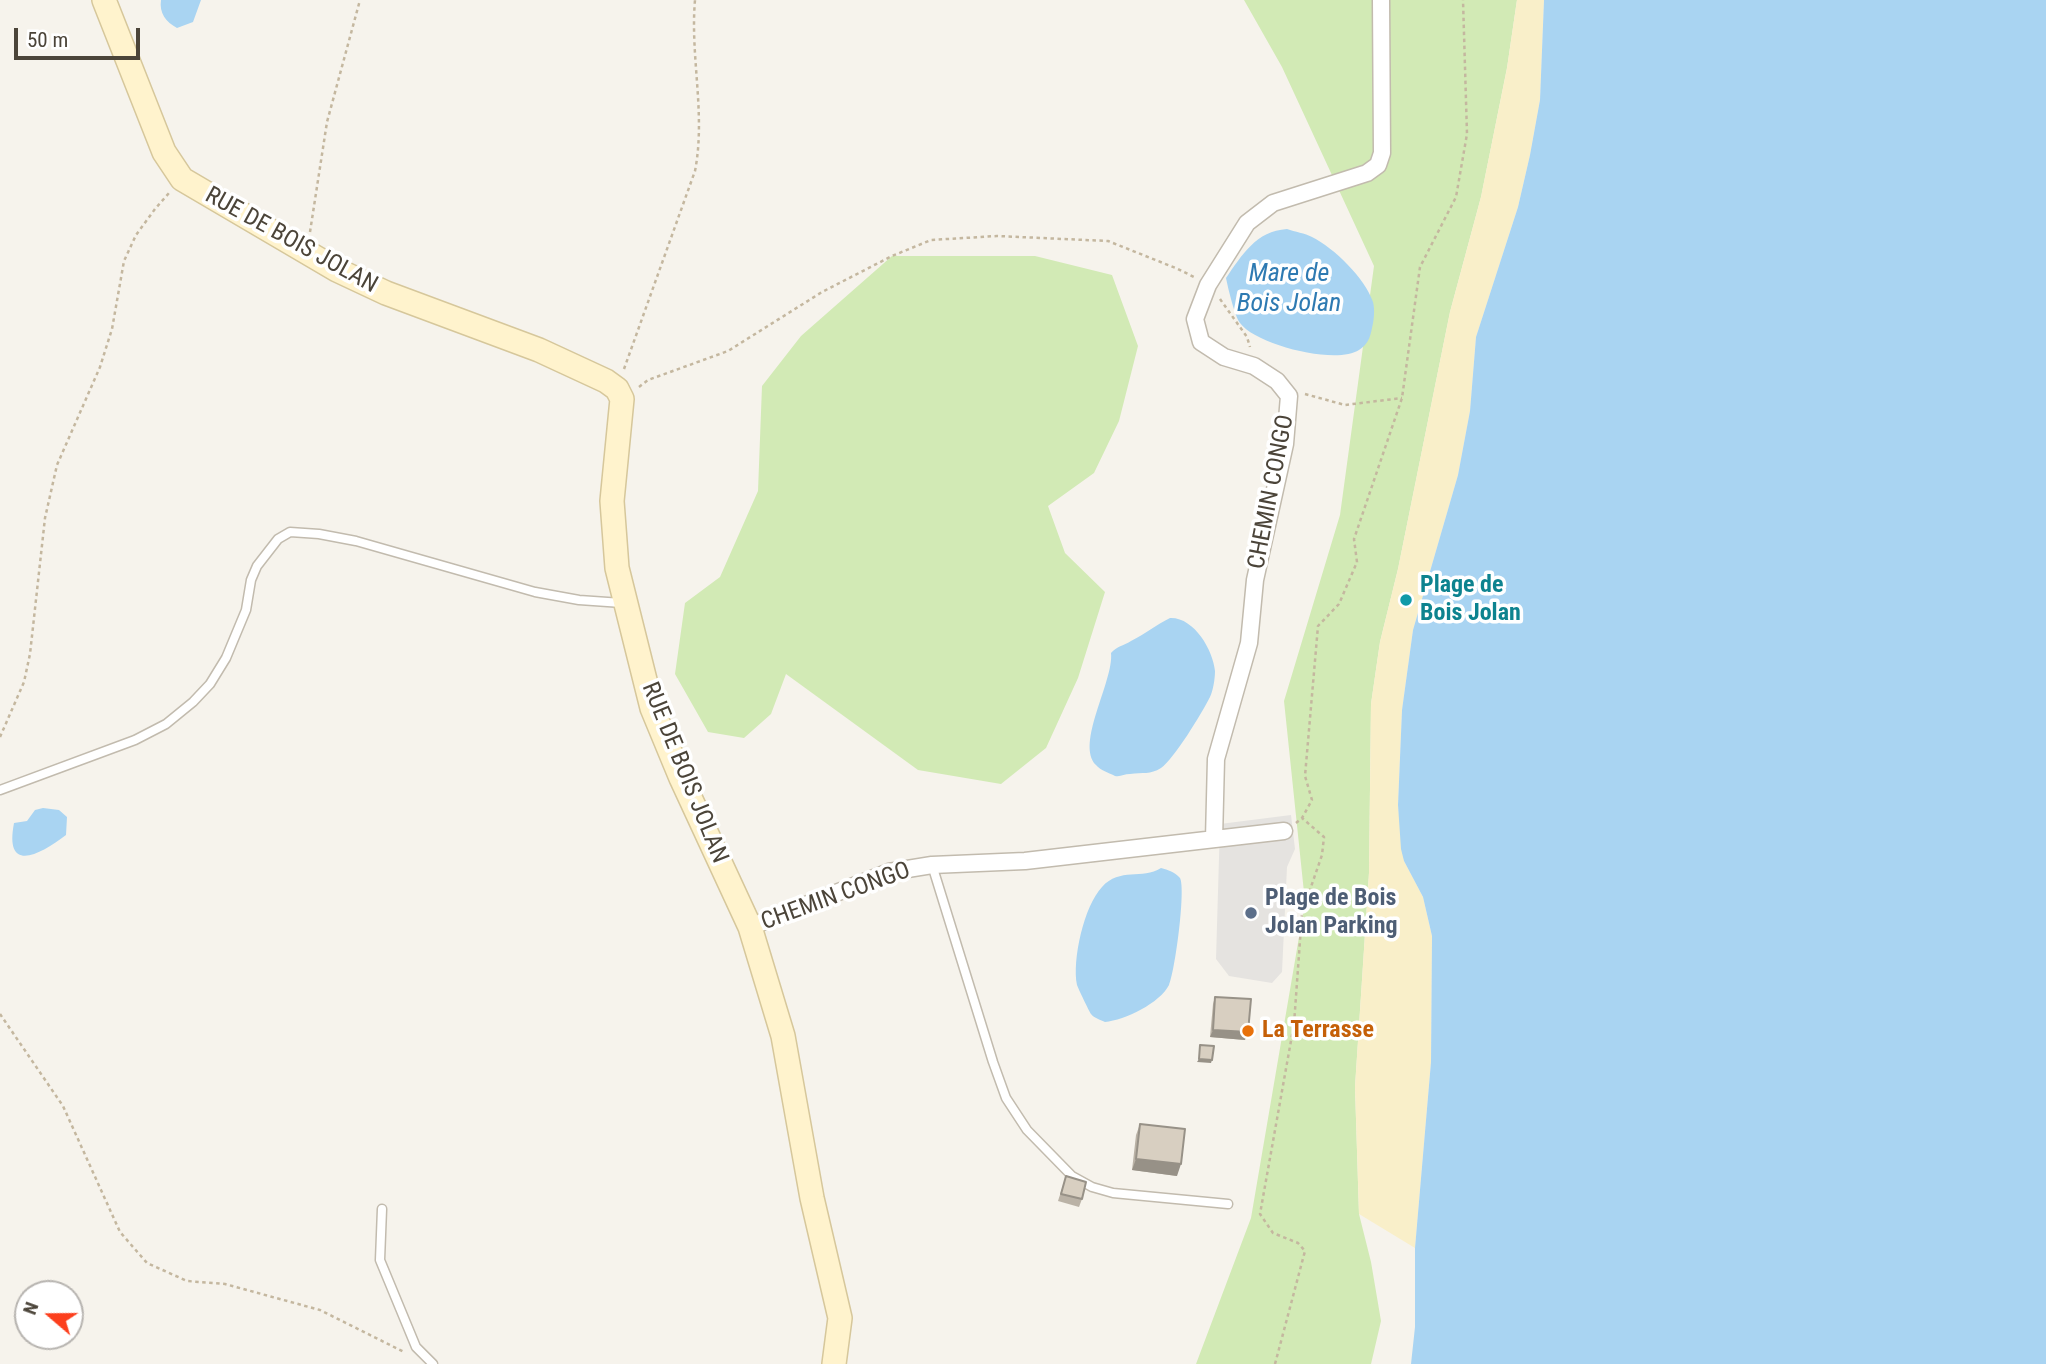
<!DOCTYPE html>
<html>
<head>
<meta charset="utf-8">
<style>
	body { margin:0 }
	#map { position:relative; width:2046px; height:1364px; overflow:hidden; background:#f6f3ec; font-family:"Roboto Condensed",sans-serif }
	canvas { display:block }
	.north { position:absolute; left:14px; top:1280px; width:70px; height:70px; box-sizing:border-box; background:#fff; border:2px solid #b7b4b0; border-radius:50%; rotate:290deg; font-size:19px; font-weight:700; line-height:28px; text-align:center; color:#4b4439 }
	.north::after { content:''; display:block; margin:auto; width:24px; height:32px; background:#fc3f1d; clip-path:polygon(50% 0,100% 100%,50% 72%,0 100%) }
	.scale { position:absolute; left:14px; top:28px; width:126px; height:32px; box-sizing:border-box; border:4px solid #4b4439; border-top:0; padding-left:9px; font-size:21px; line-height:24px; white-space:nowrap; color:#4b4439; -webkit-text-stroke:5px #fff; paint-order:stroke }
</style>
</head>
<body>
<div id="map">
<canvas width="2046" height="1364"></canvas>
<div class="north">N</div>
<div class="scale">50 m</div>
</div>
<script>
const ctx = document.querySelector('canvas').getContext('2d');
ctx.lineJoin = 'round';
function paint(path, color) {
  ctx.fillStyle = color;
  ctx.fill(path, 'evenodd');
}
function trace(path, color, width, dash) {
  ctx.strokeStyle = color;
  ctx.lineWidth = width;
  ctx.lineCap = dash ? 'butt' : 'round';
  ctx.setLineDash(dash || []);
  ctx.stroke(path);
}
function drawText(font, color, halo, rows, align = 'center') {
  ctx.font = font + ' "Roboto Condensed",sans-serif';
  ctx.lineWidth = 7;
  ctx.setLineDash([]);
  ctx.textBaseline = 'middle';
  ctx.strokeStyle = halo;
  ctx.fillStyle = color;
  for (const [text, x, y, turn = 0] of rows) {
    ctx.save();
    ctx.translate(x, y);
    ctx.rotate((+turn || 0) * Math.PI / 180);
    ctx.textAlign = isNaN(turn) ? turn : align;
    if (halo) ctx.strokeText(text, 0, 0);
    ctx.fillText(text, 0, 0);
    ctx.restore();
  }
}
paint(new Path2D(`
	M1244,0H1517L1507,68L1481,197L1450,312L1398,569L1380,642L1371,704L1369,873L1355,1087L1359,1214L1371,1262L1381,1321L1371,1364H1196L1251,1218L1305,902L1284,701L1340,515L1374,266L1282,67Z
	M892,256H1035L1112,275L1138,346L1119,421L1094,473L1048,506L1065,553L1105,592L1078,678L1046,748L1001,784L918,770L786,674L771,714L744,738L708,732L675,674L685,603L720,577L758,491L762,386L801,336Z`), '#d2eab5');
paint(new Path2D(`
	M1517,0H1544L1540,100L1530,155L1518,207L1476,337L1470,411L1458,475L1413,630L1402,710L1398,805L1404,861L1423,897L1432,936L1431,1062L1415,1248L1359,1214L1355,1087L1369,873L1371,704L1380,642L1398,569L1450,312L1481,197L1507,68Z`), '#f9efc9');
paint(new Path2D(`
	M1291,815L1295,849L1287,867L1282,972L1272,983L1229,976L1216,959L1220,824Z`), '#e5e3e0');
paint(new Path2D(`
	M161,0H201L193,22L177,28C166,22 159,13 161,0Z
	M1544,0H2046V1364H1411L1415,1327V1248L1431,1062L1432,936L1423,897L1404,861L1401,849L1398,805L1402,710L1413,630L1458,475L1470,411L1476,337L1518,207L1530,155L1540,100Z
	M1287,229C1295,232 1305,233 1312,237C1334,248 1365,278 1373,302C1375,310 1374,320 1372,328C1370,338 1368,344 1359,350C1336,365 1256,345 1240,323C1235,317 1228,288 1226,278C1242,255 1256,231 1287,229Z
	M1170,618C1194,617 1213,650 1215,671C1215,679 1213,691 1210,697C1202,713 1174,759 1161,768C1150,775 1143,772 1130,774C1124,774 1121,777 1115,776C1109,773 1100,770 1096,765C1075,744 1114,681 1111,653C1117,646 1123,646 1131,641C1145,634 1156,625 1170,618Z
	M43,808L59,810L67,817L66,835C41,854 4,875 14,823L27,821L35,810Z
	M1161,868C1168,870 1175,872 1180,878C1186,889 1175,972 1169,985C1160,1003 1125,1020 1105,1022C1101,1020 1094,1018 1091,1014C1089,1011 1078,988 1077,985C1072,960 1084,906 1102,887C1120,867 1142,880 1161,868Z`), '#a9d4f2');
const lane = new Path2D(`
	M0,790L135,740L166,724L193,702L210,684L226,658L246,610L251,580L257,566L278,539L290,532L319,534L356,541L535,592L579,600L622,603
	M932,865L993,1062L1006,1098L1027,1130L1072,1176L1092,1187L1113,1193L1228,1204
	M382,1209L380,1260L416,1347L433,1364`);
const street = new Path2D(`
	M1214,839L1216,759L1249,643L1255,580L1285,444L1289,396L1277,381L1254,366L1224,357L1201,342L1195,319L1208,285L1247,223L1273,203L1367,173L1378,165L1382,153L1381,0
	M750,927L889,872L932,865L1025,861L1284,831`);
const secondary = new Path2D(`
	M104,0L164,152L182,179L337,270L386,293L539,350L606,381L617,389L622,399L612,501L617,568L652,708L681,778L750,927L783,1036L812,1198L840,1318L834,1364`);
trace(lane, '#c2bbae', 11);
trace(street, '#c2bbae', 19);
trace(secondary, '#d6c79b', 26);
trace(new Path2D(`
	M310,232L327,122L360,0
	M1220,299L1247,337L1250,347
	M624,369L695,171C706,114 690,57 695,0
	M639,387L648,380L728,351L822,292L892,256L931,240L997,236L1108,241L1178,269L1194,277
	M1305,394L1345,405L1402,398
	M0,737L24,682L30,654L45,518L57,465L100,367L112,329L124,261L136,235L155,209L169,193
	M1296,823L1302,818L1312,800L1305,776L1318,626L1339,604L1357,562L1354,539L1402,398L1420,267L1456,197L1467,134L1463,0
	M0,1014L63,1106L120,1232L147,1263L187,1281L225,1284L320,1310L404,1352
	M1275,1364L1305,1251L1298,1243L1273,1233L1260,1214L1294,1024L1302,913L1322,855L1324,837L1302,818`), '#c4b79f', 2.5, [3.5, 3.5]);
trace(lane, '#fff', 8);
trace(street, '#fff', 16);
trace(secondary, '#fff3cd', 23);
paint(new Path2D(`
	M1215,997L1245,1040L1210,1037L1213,1004Z
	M1140,1124L1177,1176L1132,1170L1136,1135Z
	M1066,1176L1082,1199L1079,1207L1058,1201Z`), '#bab2a6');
paint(new Path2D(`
	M1213,1030L1248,1032L1245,1040L1210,1037Z
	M1199,1059L1212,1060L1211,1063L1197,1062Z
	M1136,1159L1181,1164L1177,1176L1132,1170Z`), '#979187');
const building = new Path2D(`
	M1215,997L1251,999L1248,1032L1213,1030Z
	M1200,1045L1214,1046L1212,1060L1199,1059Z
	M1140,1124L1185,1129L1181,1164L1136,1159Z
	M1066,1176L1086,1182L1082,1199L1061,1194Z`);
paint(building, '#d8cfc1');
trace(building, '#979187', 2);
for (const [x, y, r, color] of [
	[1406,600,7,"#0f9aa8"],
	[1251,913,7,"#5c6f8a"],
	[1248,1031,7,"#e8710a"]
]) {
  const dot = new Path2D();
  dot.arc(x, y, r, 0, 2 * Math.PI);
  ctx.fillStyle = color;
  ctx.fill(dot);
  trace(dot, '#fff', 2.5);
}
drawText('24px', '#4b4439', '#fff', [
	["RUE DE BOIS JOLAN",291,241,29],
	["CHEMIN CONGO",1272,492,-79],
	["RUE DE BOIS JOLAN",684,773,68],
	["CHEMIN CONGO",836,897,-20]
]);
drawText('bold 24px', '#0d838f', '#fff', [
	["Plage de",1420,586],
	["Bois Jolan",1420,614]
], 'left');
drawText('bold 24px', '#4e5e75', '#fff', [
	["Plage de Bois",1265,899],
	["Jolan Parking",1265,927]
], 'left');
drawText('bold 24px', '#c56008', '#fff', [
	["La Terrasse",1262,1031]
], 'left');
drawText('italic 26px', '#2e7ab2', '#fff', [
	["Mare de",1289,274],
	["Bois Jolan",1289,304]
]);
</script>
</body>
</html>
